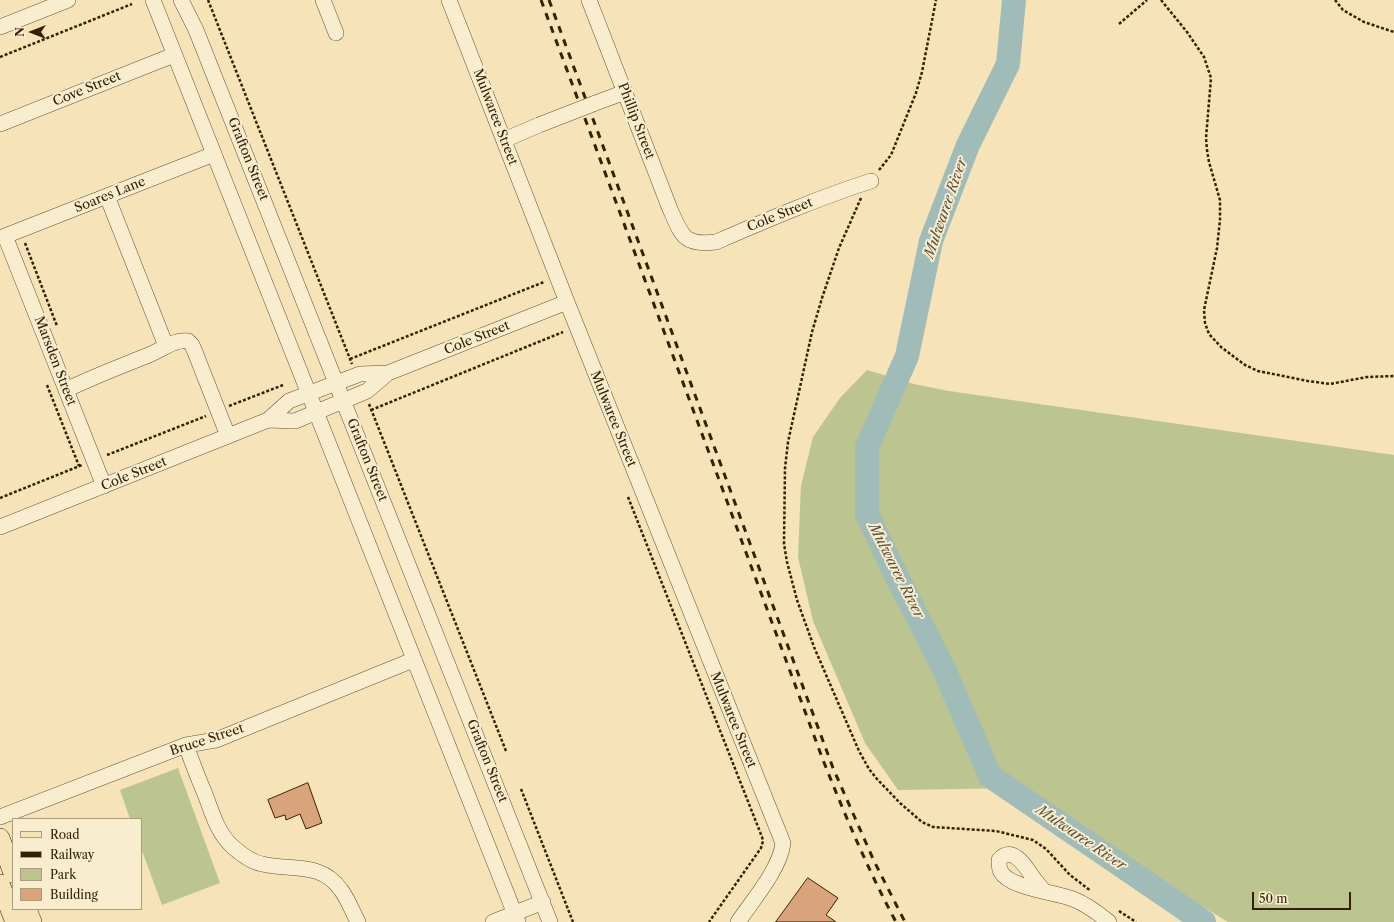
<!DOCTYPE html>
<html>
<head>
<meta charset="utf-8">
<style>
	body { margin:0 }
	#map { position:relative; width:1394px; height:922px; overflow:hidden; background:#f6e3b7; font-family:"Libre Caslon Text",serif }
	canvas { display:block }
	.legend { position:absolute; left:12px; top:818px; width:130px; height:92px; box-sizing:border-box; background:#f9edd0; border:1px solid #ab9b7f; margin:0; padding:5px 7px; list-style:none; font-size:12px; color:#362005 }
	.legend li { display:flex; align-items:center; gap:8px; height:20px }
	.legend b { width:20px; border:1px solid #ab9b7f }
	.north { position:absolute; left:12px; top:12px; width:40px; height:40px; -webkit-text-stroke:3px #f9edd0; paint-order:stroke; rotate:270deg; font-size:11px; font-weight:700; line-height:16px; text-align:center; color:#362005 }
	.north::after { content:''; display:block; margin:auto; width:14px; height:18px; background:#362005; clip-path:polygon(50% 0,100% 100%,50% 72%,0 100%) }
	.scale { position:absolute; left:1252px; top:892px; width:99px; height:18px; box-sizing:border-box; border:2px solid #362005; border-top:0; padding-left:5px; font-size:12px; line-height:14px; white-space:nowrap; color:#362005; -webkit-text-stroke:3px #f9edd0; paint-order:stroke }
</style>
</head>
<body>
<div id="map">
<canvas width="1394" height="922"></canvas>
<ul class="legend">
<li><b style="height:5px;background:#f6e3b7"></b>Road</li>
<li><b style="height:5px;background:#362005"></b>Railway</li>
<li><b style="height:11px;background:#bcc48f"></b>Park</li>
<li><b style="height:11px;background:#d9a47c"></b>Building</li>
</ul>
<div class="north">N</div>
<div class="scale">50 m</div>
</div>
<script>
const ctx = document.querySelector('canvas').getContext('2d');
ctx.lineJoin = 'round';
function paint(path, color) {
  ctx.fillStyle = color;
  ctx.fill(path, 'evenodd');
}
function trace(path, color, width, dash) {
  ctx.strokeStyle = color;
  ctx.lineWidth = width;
  ctx.lineCap = dash ? 'butt' : 'round';
  ctx.setLineDash(dash || []);
  ctx.stroke(path);
}
function drawText(font, color, halo, rows, align = 'center') {
  ctx.font = font + ' "Libre Caslon Text",serif';
  ctx.lineWidth = 4;
  ctx.setLineDash([]);
  ctx.textBaseline = 'middle';
  ctx.strokeStyle = halo;
  ctx.fillStyle = color;
  for (const [text, x, y, turn = 0] of rows) {
    ctx.save();
    ctx.translate(x, y);
    ctx.rotate((+turn || 0) * Math.PI / 180);
    ctx.textAlign = isNaN(turn) ? turn : align;
    if (halo) ctx.strokeText(text, 0, 0);
    ctx.fillText(text, 0, 0);
    ctx.restore();
  }
}
paint(new Path2D(`
	M867,370L914,384L949,391L1394,455V922H1228L1142,869L1018,788L898,790L865,743L813,621L798,557L801,486L813,437L840,398Z
	M178,768L220,883L162,905L141,848V819H130L120,790Z`), '#bcc48f');
trace(new Path2D(`
	M1014,0L1008,64L968,145L931,241L907,356L867,447V514L897,577L943,667L990,776L1204,922`), '#a0bcb8', 24);
const building = new Path2D(`
	M308,783L322,823L306,829L300,814L286,820L285,815L275,818L268,800Z
	M808,878L838,898L826,915L836,922H776Z`);
paint(building, '#d9a47c');
trace(building, '#362005', 1);
const minor = new Path2D(`
	M153,0L518,922
	M181,0L196,30L550,922
	M323,0L336,33
	M449,0L567,302L783,843C780,869 753,900 738,922
	M589,0L670,209C682,236 684,246 716,242C767,220 818,198 871,181
	M0,27L68,0
	M593,104L625,92
	M0,124L174,55
	M504,140L539,125
	M107,196L166,346
	M66,390C94,376 122,366 151,354C163,349 175,339 188,341L192,345L195,352L228,436
	M268,420L295,421L367,391L388,373L567,302
	M104,486L5,236L214,154
	M0,527L268,420L289,401L360,374L388,373
	M186,745C192,762 198,778 205,794C212,813 218,834 233,847C241,854 251,862 262,864C291,871 321,861 341,890C348,899 352,911 358,922
	M0,817L186,745L216,740L413,660
	M1044,891C1040,886 1036,882 1032,876C1026,867 1012,844 999,860C999,864 999,869 1001,872C1010,888 1055,892 1073,899C1086,904 1098,913 1109,922
	M493,922L543,902`);
const major = new Path2D(`
	M0,838L13,873
	M0,884L15,922
	M27,909L32,922`);
trace(minor, '#665132', 16);
trace(major, '#362005', 20);
trace(new Path2D(`
	M208,0L352,364
	M1161,0L1187,32L1204,57L1211,78L1206,138L1207,150L1209,162L1220,200V220L1217,248L1204,310L1205,323L1209,334L1221,347L1245,365L1258,371L1308,381L1330,384L1367,377L1394,376
	M1335,0L1343,10L1364,22L1394,32
	M1119,24L1147,0
	M0,57L132,4
	M879,170L891,155L916,93L922,72L936,0
	M861,198L839,248L822,298L812,332L788,442L785,468L784,544L787,562L797,600L814,647L859,751L869,769L877,779L900,803L922,822L933,827L996,831L1033,840L1046,849L1070,875L1091,891
	M25,243L57,326
	M350,359L544,282
	M47,385L79,466
	M369,404L506,751
	M229,406L283,385
	M371,410L563,332
	M107,455L206,416
	M628,497L762,837L763,841L761,848L709,922
	M0,498L82,465
	M521,789L573,922
	M1119,911L1136,922`), '#362005', 2.5, [3, 2]);
trace(minor, '#f9edd0', 15);
trace(major, '#f6e3b7', 19);
trace(new Path2D(`
	M541,0L823,760C845,815 868,870 896,922
	M549,0L833,768L874,861L905,922`), '#362005', 3, [7, 7]);
const minorBridge = new Path2D(`
	M539,125L593,104`);
trace(minorBridge, '#665132', 16, []);
trace(minorBridge, '#f9edd0', 15);
drawText('13px', '#362005', '#f9edd0', [
	["Cove Street",87,89,-22],
	["Mulwaree Street",495,117,69],
	["Phillip Street",636,121,69],
	["Grafton Street",248,159,68],
	["Soares Lane",110,195,-22],
	["Cole Street",780,215,-22],
	["Cole Street",477,338,-22],
	["Marsden Street",55,361,69],
	["Mulwaree Street",613,419,68],
	["Grafton Street",367,460,68],
	["Cole Street",134,474,-22],
	["Mulwaree Street",733,720,68],
	["Bruce Street",207,740,-18],
	["Grafton Street",487,761,68]
]);
drawText('italic 14px', '#564f3b', '#f9edd0', [
	["Mulwaree River",946,208,-71],
	["Mulwaree River",896,571,63],
	["Mulwaree River",1081,838,34]
]);
</script>
</body>
</html>
